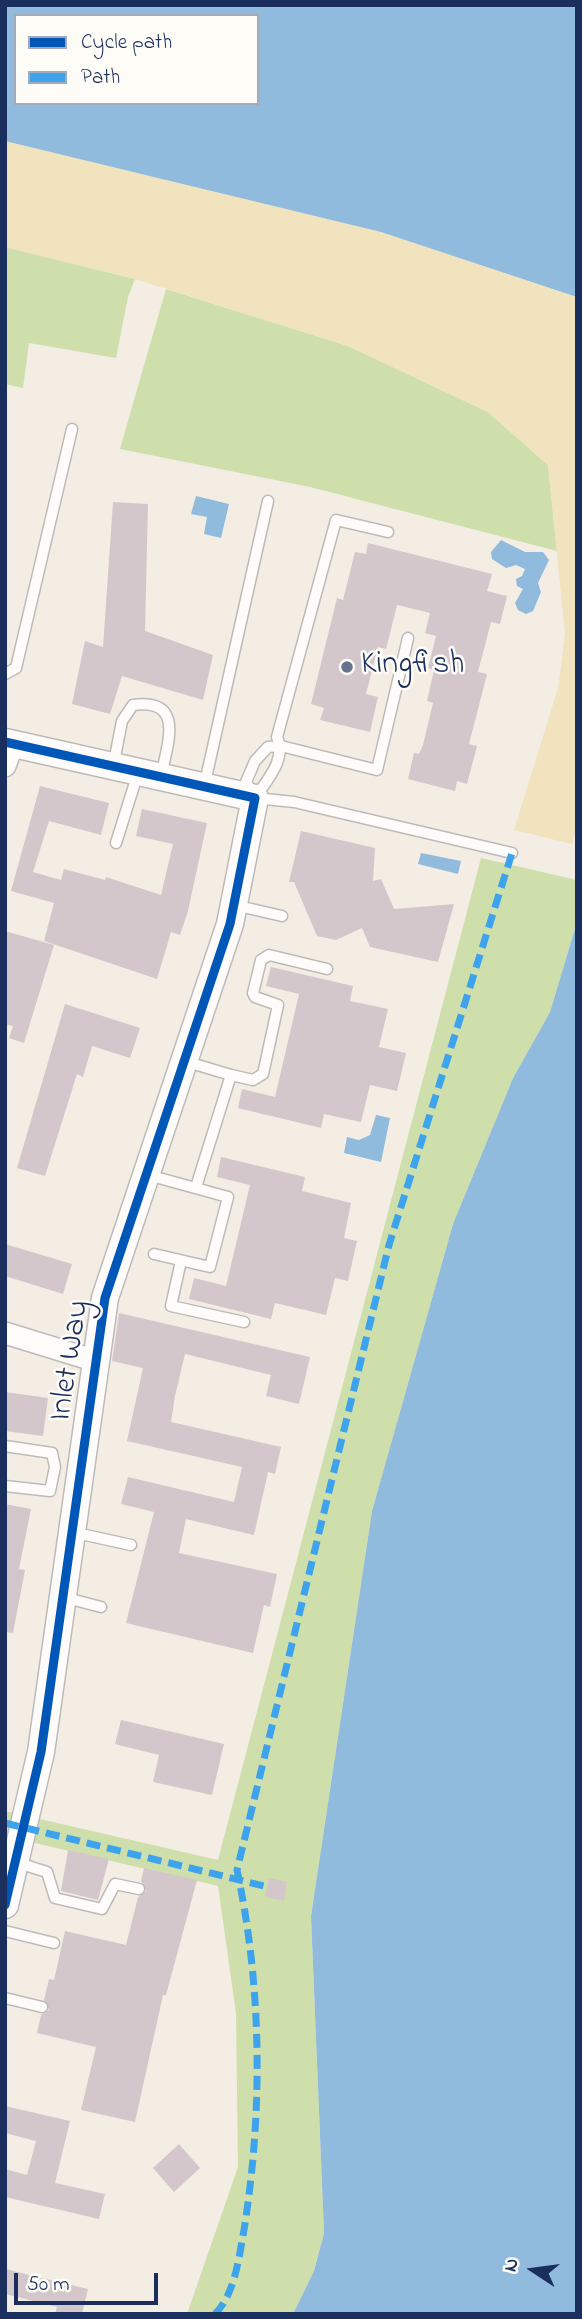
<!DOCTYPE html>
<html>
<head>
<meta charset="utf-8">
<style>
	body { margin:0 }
	#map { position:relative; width:582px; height:2319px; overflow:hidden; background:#f3ede4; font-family:"Indie Flower",sans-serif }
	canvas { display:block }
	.frame { position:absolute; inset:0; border:7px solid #1b2f5e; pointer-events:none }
	.legend { position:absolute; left:14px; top:14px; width:245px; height:91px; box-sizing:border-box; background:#fdfcf7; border:2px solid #a3aaba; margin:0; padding:9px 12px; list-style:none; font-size:21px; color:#1b2f5e }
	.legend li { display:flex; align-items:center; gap:14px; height:35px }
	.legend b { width:35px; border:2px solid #a3aaba }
	.north { position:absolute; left:498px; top:2235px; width:70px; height:70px; -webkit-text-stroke:5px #fdfcf7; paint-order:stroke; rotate:283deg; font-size:19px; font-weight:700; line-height:28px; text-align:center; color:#1b2f5e }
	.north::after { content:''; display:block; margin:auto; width:24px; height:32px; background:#1b2f5e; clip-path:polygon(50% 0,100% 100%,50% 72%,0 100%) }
	.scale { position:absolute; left:14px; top:2273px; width:144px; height:32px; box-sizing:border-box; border:4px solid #1b2f5e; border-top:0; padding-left:9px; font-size:21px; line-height:24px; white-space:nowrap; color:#1b2f5e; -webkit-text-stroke:5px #fdfcf7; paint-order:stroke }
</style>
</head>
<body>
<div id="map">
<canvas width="582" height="2319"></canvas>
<div class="frame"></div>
<ul class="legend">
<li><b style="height:9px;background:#0057b8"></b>Cycle path</li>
<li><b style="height:9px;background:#3da3ed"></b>Path</li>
</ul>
<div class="north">N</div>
<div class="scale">50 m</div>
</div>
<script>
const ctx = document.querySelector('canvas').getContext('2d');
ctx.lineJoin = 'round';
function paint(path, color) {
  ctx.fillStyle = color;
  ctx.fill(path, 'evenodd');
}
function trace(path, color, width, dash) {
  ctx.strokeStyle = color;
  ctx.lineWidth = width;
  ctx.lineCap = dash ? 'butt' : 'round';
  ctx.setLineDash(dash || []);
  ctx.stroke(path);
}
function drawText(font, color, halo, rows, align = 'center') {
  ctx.font = font + ' "Indie Flower",sans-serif';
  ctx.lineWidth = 5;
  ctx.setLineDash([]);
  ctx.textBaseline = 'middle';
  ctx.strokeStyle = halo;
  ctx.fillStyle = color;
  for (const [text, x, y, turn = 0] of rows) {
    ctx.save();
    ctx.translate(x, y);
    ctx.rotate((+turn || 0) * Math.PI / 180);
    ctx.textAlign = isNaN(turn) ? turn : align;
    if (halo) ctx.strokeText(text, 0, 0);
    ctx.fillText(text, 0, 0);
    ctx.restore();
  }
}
paint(new Path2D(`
	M5,247L135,279L128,297L116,358L29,343L23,388L5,384Z
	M166,289L348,346L488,412L548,465L557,551L310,487L120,449Z
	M481,858L577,880V922L550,1012L513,1078L453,1224L372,1511L311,1916L324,2233L314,2271L293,2314H187L238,2167L236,2013L218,1886L5,1836V1811L218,1860Z`), '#cedfab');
paint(new Path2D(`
	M5,141L381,232L577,297V824L572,844L514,830L558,688L565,634L548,465L488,412L348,346L135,279L5,247Z`), '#f0e3be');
paint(new Path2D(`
	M5,5H577V297L381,232L5,141ZM16,16H257V103H16Z
	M196,496L229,504L221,538L204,534L207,517L191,514Z
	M501,540L525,552H543L549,560L538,583L541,592L533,611L526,614L518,610L515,603L523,589L517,586L516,579L522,576L525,569L516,565L506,568L492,559L491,552Z
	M421,853L461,861L458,874L418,864Z
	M577,922V2314H293L314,2271L324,2233L311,1916L372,1511L453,1224L513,1078L550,1012Z
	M376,1115L390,1118L381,1162L344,1153L347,1137L359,1140L370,1135Z`), '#91bbdc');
paint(new Path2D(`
	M113,502L148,504L145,631L213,655L203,700L122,676L110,714L72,704L85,641L103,647Z
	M368,543L492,574L487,591L507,596L500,624L491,622L478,672L487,674L469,744L477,746L467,784L457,781L455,791L408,779L414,753L419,754L423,745L433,703L427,701L434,670L428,668L436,636L425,633L430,613L397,605L386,649L378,647L366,694L378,697L370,732L320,720L324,708L311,704L337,598L343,600L355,552L366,554Z
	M40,786L109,803L101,835L49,821L33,872L61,880L64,869L105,880L106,877L161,895L173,844L136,836L142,809L207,823L188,911L180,935L171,932L157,979L44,941L54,903L11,891Z
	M301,831L375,848L373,881L381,879L394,909L454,904L438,962L370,947L362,928L336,940L317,936L294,882H289Z
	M5,931L54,945L24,1043L9,1038L13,1026L5,1024Z
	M271,967L353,986L350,1001L388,1009L379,1047L406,1053L397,1091L370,1085L361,1122L324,1114L321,1128L238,1108L242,1089L275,1097L299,994L266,986Z
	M65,1004L140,1028L130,1058L92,1046L83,1077L77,1074L45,1176L17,1168Z
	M221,1157L305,1177L302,1191L351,1203L344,1238L357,1241L348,1281L335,1278L326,1315L275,1303L271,1319L189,1299L194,1278L226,1286L250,1185L217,1177Z
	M5,1244L72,1264L63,1294L5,1276Z
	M119,1313L310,1357L299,1404L266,1396L271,1375L185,1354L175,1396L171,1422L281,1447L275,1474L268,1472L254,1535L186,1519L179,1553L277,1574L270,1607L264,1605L253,1653L126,1623L154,1512L121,1504L128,1477L234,1502L242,1467L127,1441L143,1368L112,1361Z
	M5,1392L48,1398L43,1436L5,1431Z
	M5,1504L31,1509L19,1569L25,1570L13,1633L5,1632Z
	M121,1720L224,1744L212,1795L153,1782L159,1755L115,1744Z
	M68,1850L109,1859L98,1900L61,1891Z
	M144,1868L197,1880L166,1995H163L135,2122L81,2110L96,2047L37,2033L41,2015L49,2010L44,2000L49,1979L54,1980L65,1931L126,1945L138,1897L146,1891L141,1881Z
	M269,1878L287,1882L284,1901L265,1897Z
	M5,2106L70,2121L55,2183L105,2194L99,2219L5,2197V2169L27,2175L36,2141L5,2133Z
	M179,2144L200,2168L174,2192L153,2168Z
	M5,2269L88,2289L82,2314H55L57,2307L5,2294Z`), '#d4c7cb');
const service = new Path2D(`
	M5,674L16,668L72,429
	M113,767L122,721L133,705C186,698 167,744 161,777
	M204,787L268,501
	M252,792L246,782L255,761L268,747L281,746L377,770L408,638
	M255,798C267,780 287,759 277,737L336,520L388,532
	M255,798L294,802L512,853
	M116,843L138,773
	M234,905L282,916
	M184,1061L231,1075
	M148,1175L228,1197L210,1267L154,1254
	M196,1187L231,1075L253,1080L263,1074L278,1005L255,997L253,993L261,960L269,955L327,969
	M181,1261L171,1306L244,1322
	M5,1446L52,1453L55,1467L50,1491L5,1486
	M72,1532L131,1545
	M63,1597L101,1607
	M15,1862L47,1872L55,1898L102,1909L115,1884L139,1889
	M5,1931L54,1943
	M5,1998L42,2007`);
const minor = new Path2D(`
	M5,766L13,744
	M5,1333L96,1361`);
const tertiary = new Path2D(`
	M5,742L255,798L230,924L105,1298L41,1752L5,1905`);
trace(service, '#bdbbba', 13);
trace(minor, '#bdbbba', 24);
trace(tertiary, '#bdbbba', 29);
trace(service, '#fdfcfb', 10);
trace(minor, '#fdfcfb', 21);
trace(tertiary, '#fdfcfb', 26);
trace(new Path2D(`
	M5,1823L264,1886
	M215,2314C235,2294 239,2257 244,2230C263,2111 262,1987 237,1870L389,1245L512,853`), '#3da3ed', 7, [14, 7]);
trace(new Path2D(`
	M5,742L255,798L230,924L105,1298L41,1752L5,1905`), '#0057b8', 9);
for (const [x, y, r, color] of [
	[347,667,7,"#67728d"]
]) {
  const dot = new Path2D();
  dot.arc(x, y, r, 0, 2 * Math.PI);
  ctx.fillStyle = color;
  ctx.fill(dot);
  trace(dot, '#fdfcf7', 2.5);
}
drawText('32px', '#1b2f5e', '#fdfcf7', [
	["Kingfish",361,667]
], 'left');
drawText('32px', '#1b2f5e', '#fdfcf7', [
	["Inlet Way",72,1361,-81]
]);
</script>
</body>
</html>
